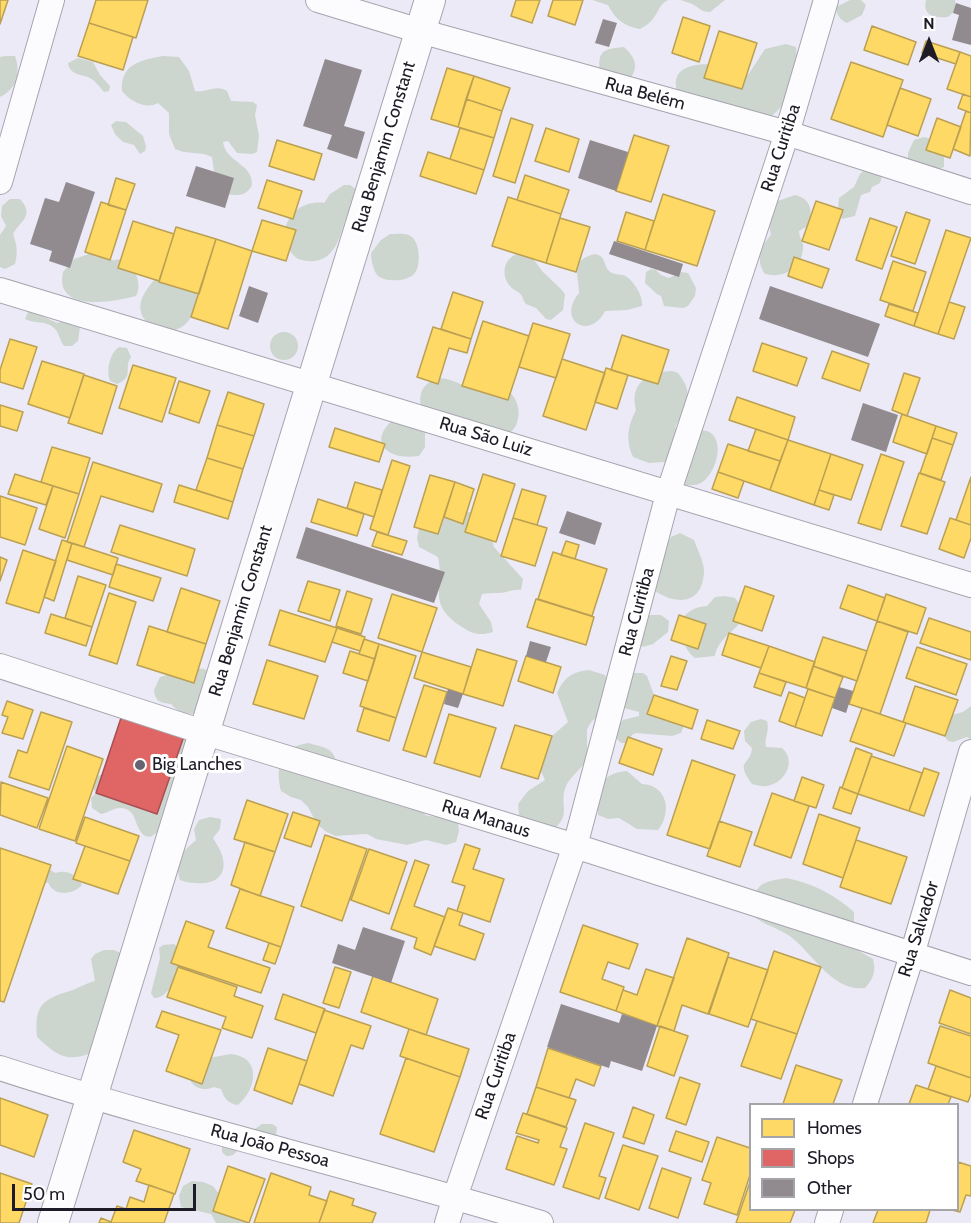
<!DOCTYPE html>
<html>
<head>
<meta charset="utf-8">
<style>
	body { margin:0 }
	#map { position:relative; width:971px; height:1223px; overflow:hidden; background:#eceaf6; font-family:Cabin,sans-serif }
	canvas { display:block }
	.legend { position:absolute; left:749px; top:1103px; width:210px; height:108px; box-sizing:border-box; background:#fff; border:2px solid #a5a4a8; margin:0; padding:8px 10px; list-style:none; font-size:18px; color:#1d1b26 }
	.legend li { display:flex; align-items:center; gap:12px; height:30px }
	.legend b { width:30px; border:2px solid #a5a4a8 }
	.north { position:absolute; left:899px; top:12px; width:60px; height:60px; -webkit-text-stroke:4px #fff; paint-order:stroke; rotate:0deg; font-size:16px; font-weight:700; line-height:24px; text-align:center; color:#1d1b26 }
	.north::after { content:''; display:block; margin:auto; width:21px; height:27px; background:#1d1b26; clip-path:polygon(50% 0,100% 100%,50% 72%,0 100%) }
	.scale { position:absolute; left:12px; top:1184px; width:184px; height:27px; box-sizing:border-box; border:3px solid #1d1b26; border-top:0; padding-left:8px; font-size:18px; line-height:21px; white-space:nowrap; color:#1d1b26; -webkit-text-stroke:4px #fff; paint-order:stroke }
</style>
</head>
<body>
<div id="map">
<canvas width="971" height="1223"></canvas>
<ul class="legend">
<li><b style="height:16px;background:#ffd966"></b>Homes</li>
<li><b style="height:16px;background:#e06666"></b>Shops</li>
<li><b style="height:16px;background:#918b8f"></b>Other</li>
</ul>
<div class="north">N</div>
<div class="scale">50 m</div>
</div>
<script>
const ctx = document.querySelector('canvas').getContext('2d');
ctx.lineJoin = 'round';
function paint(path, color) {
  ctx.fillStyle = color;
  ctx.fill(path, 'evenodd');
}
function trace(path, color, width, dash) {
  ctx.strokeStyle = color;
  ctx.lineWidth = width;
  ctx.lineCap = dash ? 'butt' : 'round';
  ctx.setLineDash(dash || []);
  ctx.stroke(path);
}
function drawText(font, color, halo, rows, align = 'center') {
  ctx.font = font + ' Cabin,sans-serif';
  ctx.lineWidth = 6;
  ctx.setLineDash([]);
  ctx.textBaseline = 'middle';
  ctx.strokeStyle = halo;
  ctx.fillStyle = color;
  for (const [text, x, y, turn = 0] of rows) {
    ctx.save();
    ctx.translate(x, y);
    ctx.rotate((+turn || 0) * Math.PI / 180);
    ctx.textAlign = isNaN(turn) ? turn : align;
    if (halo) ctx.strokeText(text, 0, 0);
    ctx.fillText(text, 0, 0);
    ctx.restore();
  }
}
paint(new Path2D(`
	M592,0H668C655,7 660,19 640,29C624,26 616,20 608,5Z
	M681,0H725L710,12C701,12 701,9 694,5C691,3 685,2 681,0Z
	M850,0H861L866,5L862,15L847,23C840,20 836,14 836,7Z
	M926,0H955L956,10L948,17C935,18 922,16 926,0Z
	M786,44L796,47C799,73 790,109 764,120L678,94C666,62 705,62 726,66C734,68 741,72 748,75L765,49Z
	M624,47C635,57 640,67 629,80L600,73C597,51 603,49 624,47Z
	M5,56H15C21,73 17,89 0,97V57Z
	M163,56L179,57L189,71L195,91C208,93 215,84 227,91L231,101L253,102L257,105L255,115L259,136L257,152L252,154L237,153L228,141L223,142C226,163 253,163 252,185C247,196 237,196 226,194L215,178L212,157C201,151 187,155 175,149L169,134V113L158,103C146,110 130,101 122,91C120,64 141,60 163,56Z
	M78,58L93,62L100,75L110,86L109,91L104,92C101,89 97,83 93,80C84,73 70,77 68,63Z
	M116,121L126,122L143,136L146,146L145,151L140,154L134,145L123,142L115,134L111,125Z
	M924,137L936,140L944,157V167L939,169L908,161V153L914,140Z
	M868,167L882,176L880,183L872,187L870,192L861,195L855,216L842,219L838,209L839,198L854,187L860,174Z
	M344,185H350L357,190C353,203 346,216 342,230C335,252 325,267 298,259C270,237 291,198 324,203L330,194Z
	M795,195C812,199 813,212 808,226L799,231C799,237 802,239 803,245C804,267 785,279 765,274C755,260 761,246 771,235L767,215L775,202Z
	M10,199H20C35,216 21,220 13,234C17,245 18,252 15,264L5,269L0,267V235L6,226L1,216L2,206Z
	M390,234C397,234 408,232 413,238C420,245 421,267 414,274C407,282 385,282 378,276C373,271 371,259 371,253L381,240Z
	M89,254C101,254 103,258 112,260C118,261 115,258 121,260C135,265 143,284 136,296C113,302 54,313 63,272L74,259Z
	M517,254C534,254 535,263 544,273C551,280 559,286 565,294L563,310L551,320L546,319L536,308L526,304C524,302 523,299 522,296C519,291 514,291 510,286C501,276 503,259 517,254Z
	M595,254C606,256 603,264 609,271C614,276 622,273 627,277C635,283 643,296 642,306L627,310L605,311C590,341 556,321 579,293C579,275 569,260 595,254Z
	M167,267L199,289C197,302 194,321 180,328C176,330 170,331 166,332C159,328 149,326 145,320C130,301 155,279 167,267Z
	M651,269L656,270L661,275L669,278L681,272L688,273L696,288L695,296L688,306L683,308L664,306L661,296L657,294L645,283L646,272Z
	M29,310L57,323L73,319L80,327L78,341L72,346H64C60,341 59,332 54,328C46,320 34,324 25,319Z
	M270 346a14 14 0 1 1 28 0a14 14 0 1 1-28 0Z
	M119,347L127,348L131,357C123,368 135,377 117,384L110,381C106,371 109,354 119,347Z
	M672,371L678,373C696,395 685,406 675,428C685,436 699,425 711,433C725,444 715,475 701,483C696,486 690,485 683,485L664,462L649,463L633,457C625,440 628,425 636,410C629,383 648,372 672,371Z
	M436,378C452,377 463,387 478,391C487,393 498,391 508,391C521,400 523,423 509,434L421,407C418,392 423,385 436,378Z
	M396,417L425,431V447L419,456C386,461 366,441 396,417Z
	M460,511L470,512L491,536L494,547L523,579L521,590C512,589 507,593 499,593C493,593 488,593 482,594L479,604L491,622L493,632C480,636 472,634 462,627C426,603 445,591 438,557L419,547L417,538L419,528C433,519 443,512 460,511Z
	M680,533L694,540C697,549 704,561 704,571C703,604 678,606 655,591L666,546L671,537Z
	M725,596L735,598C758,628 721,627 715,656L695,658C682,648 683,636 681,620C689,610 695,607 707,606L715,597Z
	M650,615H661L669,621L668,632L653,644L643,647L636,641L642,622Z
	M192,668L204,669L209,672L199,714C188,714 179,714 171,704C161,703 155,702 154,690L160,677Z
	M589,670L605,675L609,685L601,714L592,721L587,729V760C581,769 570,777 566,786C558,805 573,813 553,830L520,825L518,804L528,791L545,780L537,762L552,736L568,722L557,693C564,678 571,672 589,670Z
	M633,673H643L647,676L654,695C670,701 682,696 687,718L681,733L672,736L636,733L632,735L626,743H621L617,739L616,728L623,720L639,716V712L624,708L620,704Z
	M971,706V740L967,737L953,742L948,741L943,734L952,715L963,712Z
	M761,719L767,721C770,731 764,738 766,747L782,748C797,761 785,783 767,786C763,787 757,785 752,784C734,759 751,766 752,748L745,741L744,731L751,722Z
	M181,736L193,743L158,832L150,837L145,836C132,826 139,809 120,808C114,808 107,813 101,814L92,808L91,798L96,793L92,786L98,776Z
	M308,743C325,748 335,747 337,767L422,806L425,815C437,818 447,816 458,821L459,831L456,842L446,845L426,840L407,845L376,839L367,834L335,836L325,831L317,824L308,807L301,800L291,797L281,791C275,766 280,747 308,743Z
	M627,771L642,784C668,785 672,813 658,830L637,829L619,818L608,819L598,815V785C607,776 614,772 627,771Z
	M210,817L221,819L220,829L213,838C216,843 220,849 222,855C231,885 200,887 180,880C174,861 182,852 196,840L194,829L199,820Z
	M45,866L55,873C67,869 76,874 82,885C73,895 53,897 48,882L41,886Z
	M786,878C813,883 833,894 854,912V948L873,959C876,971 874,978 865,988C833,992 814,955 791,937C778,927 764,926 751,914C756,884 757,883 786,878Z
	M174,944C190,955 173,999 154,998L151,993L160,958L159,948L163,945Z
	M104,950H114L123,954L94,1052C67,1063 57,1056 37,1037C34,1004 43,999 73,990C80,987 87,983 95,981L91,959L95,954Z
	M231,1054C262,1057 257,1089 238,1105C228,1104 224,1098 221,1089L214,1087C205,1091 196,1089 191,1082V1077L203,1059Z
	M262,1124H272L277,1127L276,1137L238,1149C235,1155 232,1156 226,1156L222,1152V1146L227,1143L239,1140Z
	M192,1181L203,1182L213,1186L219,1194L250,1223H216L211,1214L181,1207L179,1196L183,1186Z`), '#ccd6cf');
const homes = new Path2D(`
	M0,0H8L0,24Z
	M96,0H148L136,38L89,23Z
	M516,0H540L532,23L511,16Z
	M553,0H583L575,25L548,16Z
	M683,17L710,26L699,62L672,53Z
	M89,23L133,37L123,70L78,56Z
	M872,26L916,42L908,65L864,50Z
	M719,31L757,43L742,89L704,78Z
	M926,41L960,52L956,64L922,53Z
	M960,52L971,56V97L947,89Z
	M851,62L903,80L883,137L831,119Z
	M447,68L474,76L458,127L431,119Z
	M474,76L510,88L502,111L466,99Z
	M900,88L931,99L918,136L887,125Z
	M963,94L971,97V113L958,108Z
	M466,99L502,111L494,138L458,127Z
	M966,111L971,113L970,156L953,149Z
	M511,118L533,125L515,183L493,176Z
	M937,118L961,127L950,158L926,150Z
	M460,128L494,138L484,170L450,159Z
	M546,128L579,139L569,172L535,161Z
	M634,135L669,146L651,202L616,191Z
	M277,140L322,154L314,180L269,166Z
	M428,152L484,170L476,194L420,176Z
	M525,175L569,190L561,214L517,200Z
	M116,178L135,184L126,210L108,205Z
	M267,180L302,191L293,219L258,208Z
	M663,194L715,211L697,266L645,250Z
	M508,197L561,214L546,263L492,246Z
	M816,201L843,210L829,250L802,241Z
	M101,202L126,210L110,260L85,252Z
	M626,212L654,221L645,250L617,241Z
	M906,212L930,220L915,264L891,256Z
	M560,218L590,227L576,272L546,263Z
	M870,218L897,227L882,269L856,260Z
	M262,220L296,230L286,261L252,251Z
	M133,221L174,234L159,281L118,268Z
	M176,227L216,239L199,294L159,282Z
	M946,230L971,238L938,334L914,326Z
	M216,239L252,251L228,329L191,317Z
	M794,257L829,269L822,288L788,276Z
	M893,261L926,272L913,311L880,300Z
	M453,292L483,302L471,339L441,329Z
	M949,302L965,307L954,339L938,334Z
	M889,304L918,313L914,326L885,316Z
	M483,321L529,336L508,400L462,386Z
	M533,323L570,334L556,378L519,367Z
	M433,327L471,339L467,353L449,348L438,384L417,377Z
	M622,335L669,350L658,384L611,370Z
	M10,339L37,347L23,389L0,382V370Z
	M762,343L807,358L797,386L753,371Z
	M832,351L869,364L860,391L822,378Z
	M562,359L605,373L586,430L543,416Z
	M42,361L84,374L70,418L28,404Z
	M133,365L176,378L162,422L119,408Z
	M606,368L628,375L617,409L595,402Z
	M904,373L920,378L907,416L892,410Z
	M84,375L117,386L102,434L68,423Z
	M179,381L210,391L199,423L169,413Z
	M228,392L264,404L254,436L217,425Z
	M737,397L795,417L788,440L729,420Z
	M0,405L23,412L17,431L0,426Z
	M902,414L936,426L927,454L893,442Z
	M217,425L254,436L243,469L207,458Z
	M936,426L957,433L953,445L932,438Z
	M335,428L385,444L379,462L329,447Z
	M756,429L788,440L780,461L748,451Z
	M932,438L953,445L941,480L920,473Z
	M788,440L831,454L814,505L770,490Z
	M728,444L780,461L770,490L718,472Z
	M52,447L90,458L79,494L41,482Z
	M831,454L863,465L851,500L819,490Z
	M881,454L904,462L881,530L858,523Z
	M207,458L243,469L233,502L196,490Z
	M392,460L410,466L388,535L370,529Z
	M93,462L162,484L153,512L101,496L84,547L67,542Z
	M718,472L744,481L738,498L712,489Z
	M919,473L945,482L927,534L901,526Z
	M15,474L53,486L46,505L8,494Z
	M483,474L515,484L496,542L465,532Z
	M430,475L455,482L438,534L414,527Z
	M971,477V525L956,520Z
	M355,482L382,490L374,517L347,508Z
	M455,482L474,489L463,524L444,517Z
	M179,485L233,502L228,519L174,502Z
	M53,486L79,494L65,538L39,529Z
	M522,489L546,496L537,525L513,518Z
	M819,490L834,495L829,510L814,505Z
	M0,496L37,508L25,545L0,537Z
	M318,499L364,514L357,536L311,522Z
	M513,518L547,528L535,566L501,556Z
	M950,518L971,525V538L964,558L939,549Z
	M120,525L195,549L187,576L111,552Z
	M377,532L407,541L402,555L372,546Z
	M62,540L72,543L54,601L44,597Z
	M566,541L579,545L575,559L561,555Z
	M72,543L118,558L113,575L67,560Z
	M23,550L56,561L39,613L6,603Z
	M553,552L607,569L592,616L538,599Z
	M0,557L7,560L0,581Z
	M116,564L161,578L153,601L109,587Z
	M78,576L106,585L92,627L65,618Z
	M308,581L340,590L330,621L298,611Z
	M848,585L885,598L877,621L840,608Z
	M745,586L774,596L762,631L733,621Z
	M181,588L220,601L206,644L167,632Z
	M347,591L372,599L361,634L336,626Z
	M109,593L136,602L117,664L89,655Z
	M392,594L437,608L422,652L378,638Z
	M886,594L926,608L917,634L877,621Z
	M536,599L594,617L586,645L527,627Z
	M280,610L337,628L325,662L269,645Z
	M51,614L92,627L86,646L45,633Z
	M679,615L706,624L698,649L671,640Z
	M929,618L971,632V660L920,643Z
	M877,621L908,632L880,714L849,704Z
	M149,626L206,644L194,683L137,665Z
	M337,628L365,637L360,651L332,642Z
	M729,633L769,646L761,668L722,655Z
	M823,637L867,651L857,681L813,666Z
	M364,639L379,644L375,659L359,654Z
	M379,644L416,656L396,718L360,706Z
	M769,646L815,662L806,688L759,673Z
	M917,647L967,664L956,695L906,678Z
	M477,649L517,661L503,706L463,694Z
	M350,651L375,659L368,681L343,673Z
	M422,652L471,667L463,694L414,678Z
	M526,656L561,667L553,693L518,681Z
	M671,656L687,661L677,690L661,686Z
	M267,660L318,676L304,719L253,704Z
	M813,666L843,677L835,698L806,688Z
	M759,673L786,682L781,696L754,687Z
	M424,685L447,692L426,757L403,750Z
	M915,686L958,700L945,736L903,722Z
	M808,689L835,698L822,736L795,727Z
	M789,692L805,698L795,727L779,721Z
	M654,695L698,710L692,729L647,714Z
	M7,701L33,710L23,739L2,733L8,717L2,715Z
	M364,708L396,718L389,741L357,731Z
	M862,708L906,723L894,756L850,741Z
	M41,712L72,722L49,790L9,777L18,750L27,753Z
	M449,714L496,728L480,777L434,763Z
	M707,720L740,731L733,749L701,739Z
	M515,725L552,736L538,779L501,768Z
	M628,737L662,749L653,775L619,763Z
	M67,746L103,759L75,841L39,829Z
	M856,748L872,754L858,794L842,788Z
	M871,756L922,773L909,811L858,794Z
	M692,760L735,775L710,849L667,835Z
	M924,768L939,773L924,816L909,811Z
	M802,777L824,785L816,808L794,801Z
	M1,782L48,798L37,828L0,815Z
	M840,787L858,794L851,814L833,808Z
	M772,793L809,806L791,858L754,845Z
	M247,800L288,814L275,852L234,839Z
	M293,812L320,821L311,847L284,838Z
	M819,814L860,828L843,878L803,864Z
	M85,817L139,836L130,861L76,843Z
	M719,821L752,832L740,867L707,856Z
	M325,835L367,849L342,921L301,906Z
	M856,840L907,857L891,904L840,887Z
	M245,842L275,852L260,896L231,885Z
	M465,844L480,849L473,869L504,879L490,922L457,911L465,886L452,882Z
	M85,846L130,861L118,894L73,879Z
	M0,848L51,865L4,1002L0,1001Z
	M369,849L407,862L389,914L351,900Z
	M415,860L429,865L414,906L445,917L431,955L414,948L417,938L391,929Z
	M240,889L294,907L281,947L226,928Z
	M448,908L463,913L459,925L484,934L475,960L434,946Z
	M186,921L214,931L208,947L270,968L261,993L171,963Z
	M583,925L638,944L629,969L608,962L602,979L624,987L616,1011L560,992Z
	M687,938L729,953L708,1014L682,1005L674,1031L657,1026Z
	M269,943L281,947L275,964L263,960Z
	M774,951L821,967L797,1034L751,1019Z
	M728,957L768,970L748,1027L709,1014Z
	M178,967L237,987L234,996L263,1006L252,1038L222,1028L226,1017L167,997Z
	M335,967L351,972L339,1008L323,1003Z
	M646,969L674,978L657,1026L616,1011L623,990L637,995Z
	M373,976L438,999L426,1035L361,1012Z
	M950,990L971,998V1034L939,1023Z
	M283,994L325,1009L316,1033L275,1019Z
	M324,1010L371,1026L363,1049L351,1045L333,1096L299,1084Z
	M162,1011L221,1030L202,1084L166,1071L179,1035L156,1027Z
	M757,1021L797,1034L781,1079L741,1066Z
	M660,1026L688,1036L674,1076L647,1066Z
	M940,1026L971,1036V1078L928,1063Z
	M409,1029L469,1049L460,1077L400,1056Z
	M268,1048L307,1061L292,1104L254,1090Z
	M548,1048L601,1066L594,1086L576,1079L569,1098L536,1087Z
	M406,1058L460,1077L434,1152L380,1134Z
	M796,1065L842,1080L833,1104H783Z
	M936,1066L971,1078V1094L968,1102L928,1089Z
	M680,1077L700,1084L686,1125L666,1118Z
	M916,1085L951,1097L948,1104H909Z
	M536,1087L576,1100L566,1127L527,1114Z
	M0,1098L48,1115L34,1157L0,1145Z
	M633,1107L654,1115L644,1144L623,1137Z
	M523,1113L567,1128L560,1147L567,1149L554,1185L506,1169L517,1136L538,1143L539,1140L516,1133Z
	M585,1123L614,1133L599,1176L606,1178L599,1199L563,1187Z
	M134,1130L190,1149L175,1194L136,1181L141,1169L123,1162Z
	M676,1131L709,1142L702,1162L669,1151Z
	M717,1137L750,1148V1175L737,1215L704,1204L711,1183L702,1180Z
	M623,1145L658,1156L639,1210L605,1198Z
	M958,1162L971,1166V1196L966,1195L960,1212L952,1210H958Z
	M228,1166L265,1179L249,1223L213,1211Z
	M662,1168L691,1178L678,1218L649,1208Z
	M0,1173L32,1184L19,1223H0Z
	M271,1173L311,1187L309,1195L327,1201L319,1223H254Z
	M750,1182V1210H795L790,1223H736Z
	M149,1185L174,1194L164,1223H99L101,1218L111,1222L117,1206L126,1209L130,1197L144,1202Z
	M330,1191L354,1199L352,1205L376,1213L372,1223H319Z
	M878,1210H930L926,1223H873Z`);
paint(homes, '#ffd966');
trace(homes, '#bba053', 1.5);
const shops = new Path2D(`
	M122,715L184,736L157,814L96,793Z`);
paint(shops, '#e06666');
trace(shops, '#a65053', 1.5);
paint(new Path2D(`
	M956,3L971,8V45L952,40L959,15L953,13Z
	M603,19L617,23L609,47L595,43Z
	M325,59L362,70L344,126L365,132L357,159L327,149L332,135L303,126Z
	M590,140L628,152L616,191L578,178Z
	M196,166L234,178L225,208L186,196Z
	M66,182L95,192L70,268L49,261L52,251L30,244L45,198L59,202Z
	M614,241L683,264L679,277L609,254Z
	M249,286L268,293L258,323L239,316Z
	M770,286L880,324L868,357L759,319Z
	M863,403L898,415L886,452L851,440Z
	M567,511L602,523L595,545L559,533Z
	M306,527L445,572L434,603L296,558Z
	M530,641L551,647L546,662L526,656Z
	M839,687L853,691L846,713L832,708Z
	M448,689L463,694L458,708L444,704Z
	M363,927L405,941L391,983L332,963L338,944L355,950Z
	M561,1004L619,1023L622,1014L657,1026L642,1071L611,1061L609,1068L547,1047Z`), '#918b8f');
const minor = new Path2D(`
	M318,0L420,31L787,133L971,192
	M0,182L52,0
	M0,290L971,585
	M0,666L203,732L575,846L971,973
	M0,1068C178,1126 361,1168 541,1223
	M865,1104L912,955L971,752
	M447,1223L455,1197L575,846L668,494L787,133L826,0
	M827,1223L831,1210`);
const tertiary = new Path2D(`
	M53,1223L430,0`);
trace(minor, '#a6a4ae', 26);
trace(tertiary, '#a6a4ae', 32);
trace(minor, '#fcfcfe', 24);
trace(tertiary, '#fcfcfe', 30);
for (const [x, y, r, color] of [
	[140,765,6,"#65636f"]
]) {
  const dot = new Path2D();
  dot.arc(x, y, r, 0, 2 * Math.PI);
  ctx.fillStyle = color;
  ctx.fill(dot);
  trace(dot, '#fff', 2);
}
drawText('18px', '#1d1b26', '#fff', [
	["Rua Belém",645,94,15],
	["Rua Benjamin Constant",384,147,-73],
	["Rua Curitiba",781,148,-72],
	["Rua São Luiz",486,437,17],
	["Rua Benjamin Constant",241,611,-73],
	["Rua Curitiba",637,612,-75],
	["Rua Manaus",486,819,17],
	["Rua Salvador",919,929,-73],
	["Rua Curitiba",496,1076,-71],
	["Rua João Pessoa",270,1146,15]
]);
drawText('18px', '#1d1b26', '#fff', [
	["Big Lanches",152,765]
], 'left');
</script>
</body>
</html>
